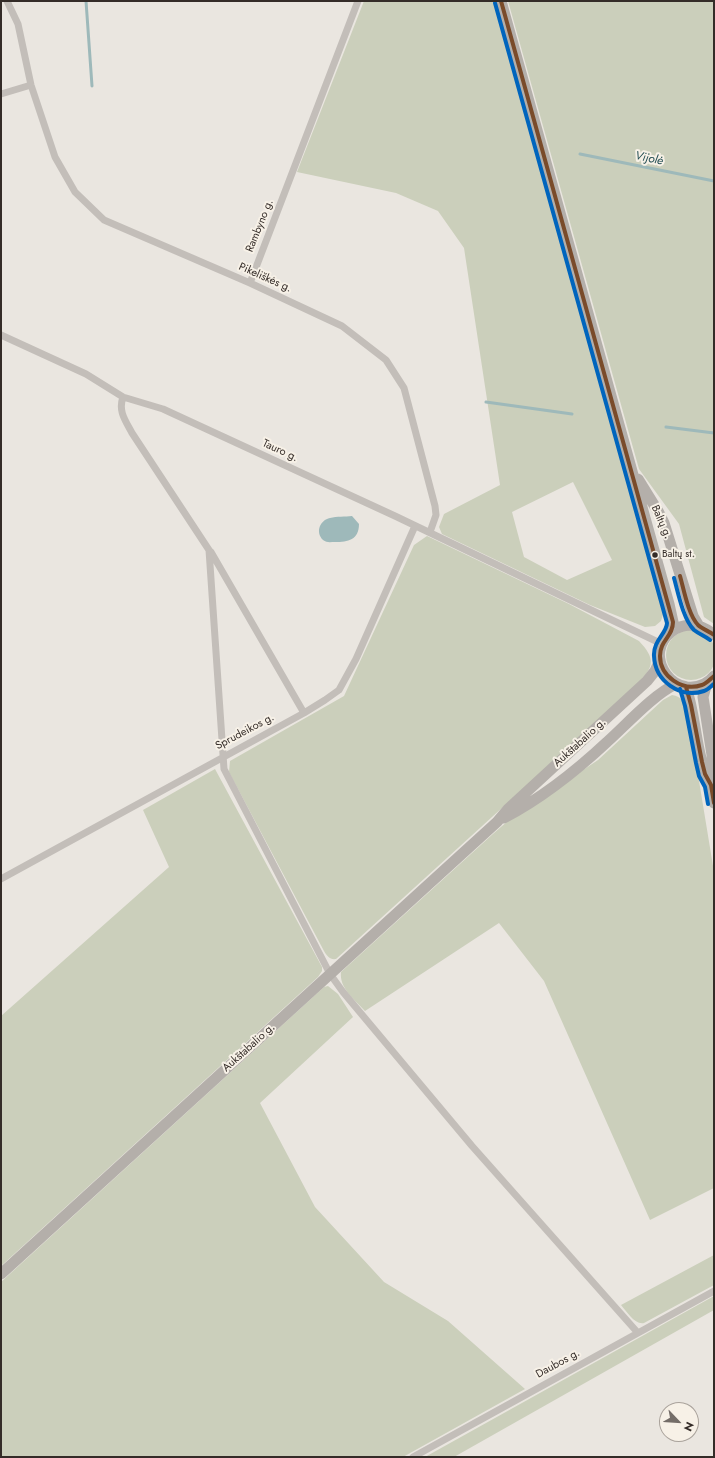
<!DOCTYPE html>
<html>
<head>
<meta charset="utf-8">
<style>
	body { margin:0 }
	#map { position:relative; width:715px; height:1458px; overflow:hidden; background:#eae6e0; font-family:Jost,sans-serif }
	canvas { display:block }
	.frame { position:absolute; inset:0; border:2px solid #342c28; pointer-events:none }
	.north { position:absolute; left:659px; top:1402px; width:40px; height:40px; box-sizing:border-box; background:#f7f1e7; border:1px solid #a9a29b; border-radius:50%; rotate:115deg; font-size:11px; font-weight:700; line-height:16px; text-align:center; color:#342c28 }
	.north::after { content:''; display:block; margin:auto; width:14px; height:18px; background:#746d68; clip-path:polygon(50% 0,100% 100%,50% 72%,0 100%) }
</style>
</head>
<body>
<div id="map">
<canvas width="715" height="1458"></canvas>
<div class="frame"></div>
<div class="north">N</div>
</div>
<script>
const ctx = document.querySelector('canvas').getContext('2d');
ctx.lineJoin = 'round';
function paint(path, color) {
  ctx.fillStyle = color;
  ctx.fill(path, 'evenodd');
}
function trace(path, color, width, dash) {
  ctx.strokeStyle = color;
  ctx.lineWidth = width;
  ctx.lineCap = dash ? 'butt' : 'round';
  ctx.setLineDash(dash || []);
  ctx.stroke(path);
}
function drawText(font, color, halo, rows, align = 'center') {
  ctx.font = font + ' Jost,sans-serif';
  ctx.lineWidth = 4;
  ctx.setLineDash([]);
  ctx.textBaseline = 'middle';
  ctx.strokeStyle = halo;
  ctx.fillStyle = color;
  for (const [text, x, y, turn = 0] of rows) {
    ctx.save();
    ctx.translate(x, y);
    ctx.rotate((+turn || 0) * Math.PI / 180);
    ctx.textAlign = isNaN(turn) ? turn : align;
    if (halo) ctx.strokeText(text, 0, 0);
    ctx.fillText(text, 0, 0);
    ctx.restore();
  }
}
paint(new Path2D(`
	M364,1H493L499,19L665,608L661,621L655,626L645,627L590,605L442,534L439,527L444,514L500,485L464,248L438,211L396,193L297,172ZM573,482L612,560L567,580L524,557L512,512Z
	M508,1H714V624L704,617L679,524L639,469Z
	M427,536L569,604L639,641C657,660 653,667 637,685L336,959C330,960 327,956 324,951L229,772L230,761L344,696L414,545Z
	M666 655a25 25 0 1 1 50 0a25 25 0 1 1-50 0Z
	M672,695C682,696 685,704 688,714L714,872V1188L650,1220L544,981L499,923L365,1011C355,1000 339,988 341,972L494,833L509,820L598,760L663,700Z
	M215,769L322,967V971L318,977L1,1266V1016L169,867L143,810Z
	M328,986L338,994L353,1017L260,1103L315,1207L384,1282L448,1321L525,1389L403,1457H1V1282L324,987Z
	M714,1255V1285L644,1323C635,1325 627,1312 621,1305Z
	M714,1296V1310L454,1457H425Z`), '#cbcfbb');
paint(new Path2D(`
	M352,516L359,524C359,540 348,542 335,542C330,542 327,543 323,540C315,532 320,520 330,518C337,516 345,517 352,516Z`), '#9eb9ba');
trace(new Path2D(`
	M86,1L92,86
	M580,154L714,181
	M486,402L572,414
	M666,427L714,433`), '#9eb9ba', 3);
trace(new Path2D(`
	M7,1L18,24L31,85L55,157L75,192L104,220L250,283L342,326L386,360L404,388L435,506L436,515L430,532
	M1,94L31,85
	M250,283L358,1
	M1,335L86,374L123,397L163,409L395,516L662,644
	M123,397C118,411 125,420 132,433L209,550L224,769L330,974L343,992L472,1146L638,1333
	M211,552L304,713
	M1,879L304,713L325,700L339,690L356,659L415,526
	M413,1457L714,1291`), '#c3beb9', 7);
trace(new Path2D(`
	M501,1L669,604L673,622V630
	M638,479L659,513L664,523L693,616L699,626
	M714,635C685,608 643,642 666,674C671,681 679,686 687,687C698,688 707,685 714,676
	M707,683L703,697L712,755L713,771L711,785L714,803
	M686,687C697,719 695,755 711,785
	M504,818C542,798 576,771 607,742C626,725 654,694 676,684
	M1,1274L497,822L508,809L647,681L655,671L660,660`), '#b4afaa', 11);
trace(new Path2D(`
	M501,1L673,622C673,637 660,640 660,656C660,676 682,692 702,685C706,684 710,679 714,676
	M680,576C684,590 688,614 698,625C702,629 709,631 714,635
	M686,687L691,705L702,762L705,774L711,785L714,803`), '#7a4b2a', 4);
trace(new Path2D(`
	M495,3L667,623C667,633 653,641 654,656C655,681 680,699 704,691C708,690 711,686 714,684
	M674,578C678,592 683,619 694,630C699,634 705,636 710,640
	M680,689L685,706L696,763L699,776L705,787L708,804`), '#0065bd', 4);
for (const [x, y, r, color] of [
	[655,555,3.5,"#342c28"]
]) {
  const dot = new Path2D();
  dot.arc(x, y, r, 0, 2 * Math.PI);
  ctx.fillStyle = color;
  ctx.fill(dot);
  trace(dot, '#f7f1e7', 1.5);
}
drawText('10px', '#342c28', '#f7f1e7', [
	["Baltų st.",662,555]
], 'left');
drawText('11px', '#342c28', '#f7f1e7', [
	["Rambyno g.",260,226,-68],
	["Pikeliškės g.",265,278,24],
	["Tauro g.",280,451,25],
	["Baltų g.",661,522,66],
	["Sprudeikos g.",245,732,-28],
	["Aukštabalio g.",580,743,-42],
	["Aukštabalio g.",249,1048,-42],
	["Daubos g.",558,1364,-29]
]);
drawText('italic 12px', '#214c52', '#f7f1e7', [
	["Vijolė",649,159,11]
]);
</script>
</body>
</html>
